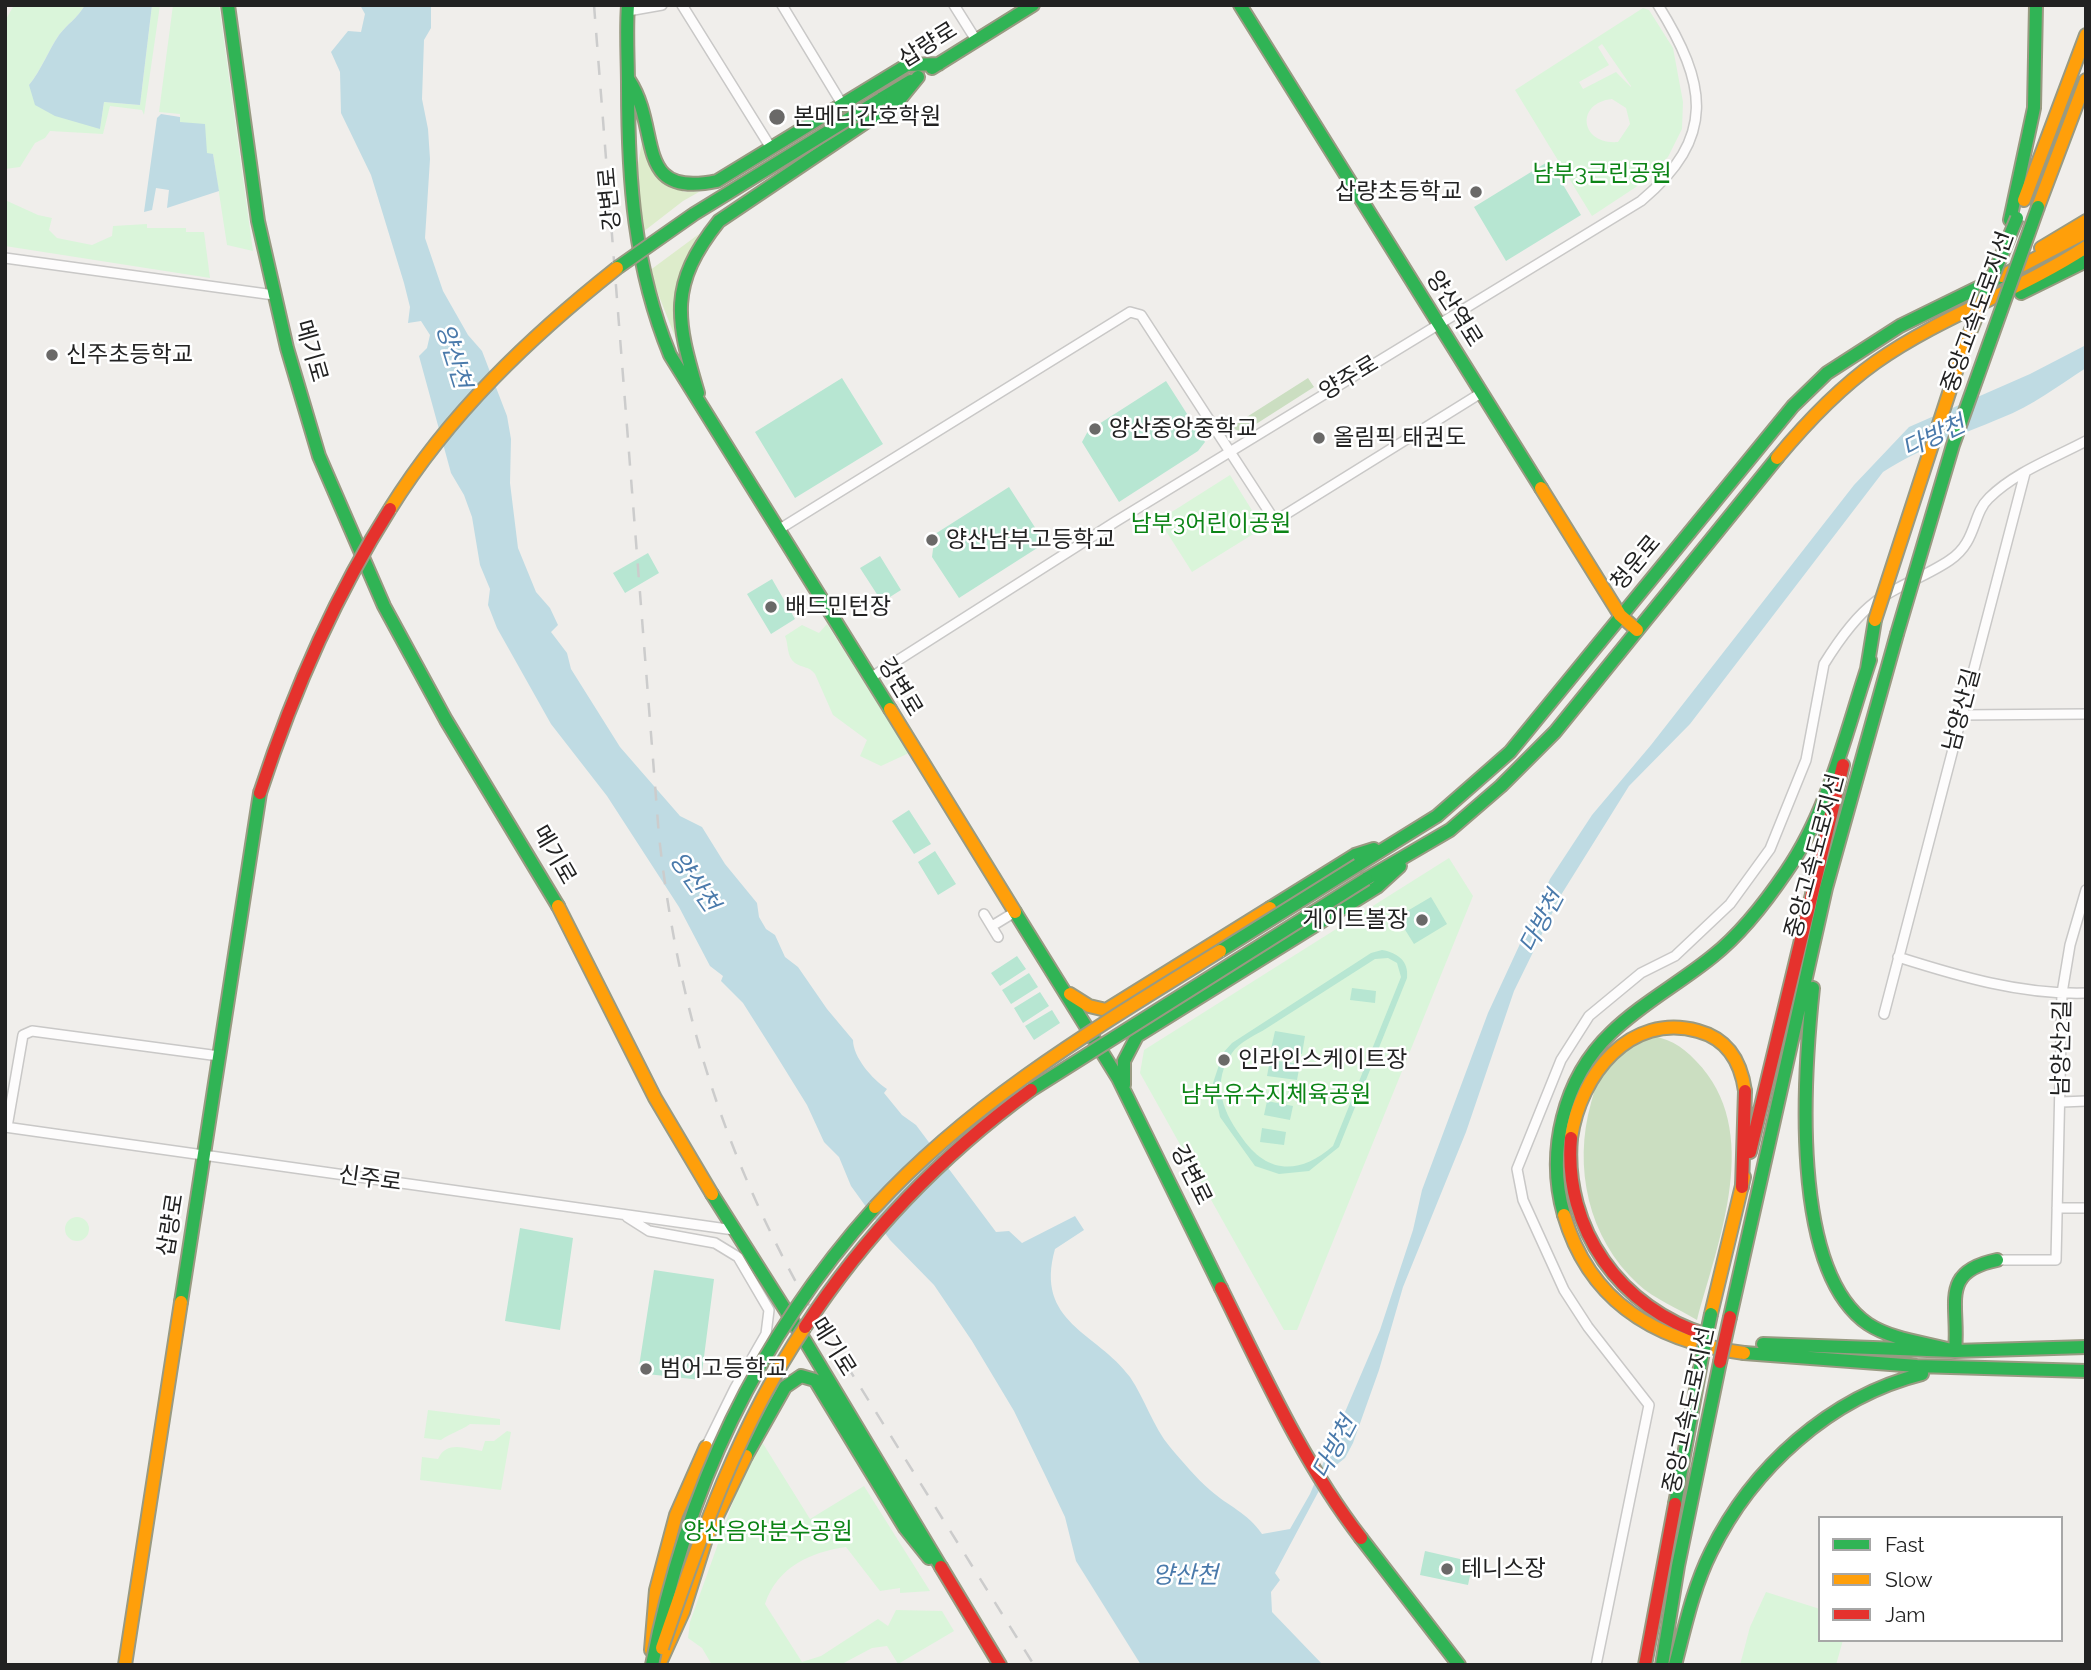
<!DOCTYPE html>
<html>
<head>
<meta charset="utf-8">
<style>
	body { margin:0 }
	#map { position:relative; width:2091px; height:1670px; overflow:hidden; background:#f0eeeb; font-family:Raleway,sans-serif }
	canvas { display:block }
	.frame { position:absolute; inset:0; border:7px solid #222; pointer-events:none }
	.legend { position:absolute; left:1818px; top:1516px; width:245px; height:126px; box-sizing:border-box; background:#fff; border:2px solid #a7a7a7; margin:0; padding:9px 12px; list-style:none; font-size:21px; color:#222 }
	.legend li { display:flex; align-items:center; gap:14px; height:35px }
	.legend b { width:35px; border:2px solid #a7a7a7 }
</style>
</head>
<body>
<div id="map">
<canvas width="2091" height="1670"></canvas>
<div class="frame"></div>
<ul class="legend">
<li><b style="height:9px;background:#30b455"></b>Fast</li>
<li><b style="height:9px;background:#ff9f0a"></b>Slow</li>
<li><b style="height:9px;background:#e5322d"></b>Jam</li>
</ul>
</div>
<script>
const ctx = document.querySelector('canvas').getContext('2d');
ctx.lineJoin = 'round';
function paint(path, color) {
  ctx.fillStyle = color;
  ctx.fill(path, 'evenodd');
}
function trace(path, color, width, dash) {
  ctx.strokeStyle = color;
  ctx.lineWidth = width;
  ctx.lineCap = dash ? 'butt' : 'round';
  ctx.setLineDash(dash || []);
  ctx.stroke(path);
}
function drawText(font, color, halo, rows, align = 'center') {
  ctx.font = font + ' Raleway,"Noto Sans KR",sans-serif';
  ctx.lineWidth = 5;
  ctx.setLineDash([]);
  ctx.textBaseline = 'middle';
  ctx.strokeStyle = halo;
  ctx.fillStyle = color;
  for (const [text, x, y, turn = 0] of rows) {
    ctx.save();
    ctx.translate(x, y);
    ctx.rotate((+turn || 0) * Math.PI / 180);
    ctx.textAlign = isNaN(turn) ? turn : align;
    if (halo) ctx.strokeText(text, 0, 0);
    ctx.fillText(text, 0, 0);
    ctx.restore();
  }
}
paint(new Path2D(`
	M644,131L667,184L684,192H699L683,201L643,232L637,169Z
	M699,234C677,271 674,297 676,339L649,271Z`), '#ddeccb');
paint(new Path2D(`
	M1308,378L1314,387L1242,433L1231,427Z
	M1645,1035C1667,1037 1681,1045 1696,1061C1764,1130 1718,1241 1697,1320C1679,1309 1654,1299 1638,1284C1588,1238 1573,1167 1591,1103C1595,1087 1602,1068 1614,1056C1622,1047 1636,1041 1645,1035Z`), '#cbdec1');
paint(new Path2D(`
	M14,5H85C77,19 67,24 59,35C48,51 42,69 29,85L100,129L104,102L140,105L152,5H160L144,115L142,110L110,106L103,134L50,131L45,138L35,143L20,167L5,169V21Z
	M173,5H219L253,251L227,245L213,154H207L180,122V114L159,112Z
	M1643,8L1649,10L1673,48L1683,102L1682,129L1668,157L1654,171L1636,187L1592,216L1515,90ZM1602,44L1631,86V87L1616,72L1583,89L1579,82L1609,65L1598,47ZM1612,99L1626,108L1630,124L1618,142C1580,145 1575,103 1612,99Z
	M5,200L38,215L52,218L49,230L57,238L92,245L112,236L113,226L147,224V228H186V232H204L210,278L5,246Z
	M1230,475L1263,528L1192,572L1159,520Z
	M827,624L909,753L881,766L860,756L867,740L833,715L815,674C809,666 802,668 795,663C786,656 789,645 785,636L802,625L819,633Z
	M1449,858L1473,896L1297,1330H1284L1140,1073L1144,1050Z
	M65 1229a12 12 0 1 1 24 0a12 12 0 1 1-24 0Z
	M428,1410L500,1419V1425L470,1424C460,1431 451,1433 441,1440L424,1438Z
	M507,1431L511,1432L501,1490L420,1480L422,1457L438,1459C447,1440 465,1449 482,1451L485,1441H494Z
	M762,1442L810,1519L864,1486L930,1591L900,1593V1588L880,1591L846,1547C811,1552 777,1567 765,1604L802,1662L821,1656L878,1619L888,1626L896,1610L942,1611L954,1631L898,1664L887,1646L872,1648L840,1665H712L702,1648L688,1638L690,1622L743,1474Z
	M1766,1592L1820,1609V1640H1843L1836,1665H1740L1750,1627Z`), '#daf5da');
paint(new Path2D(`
	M1549,161L1581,215L1506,261L1474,207Z
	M842,378L883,444L795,498L755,432Z
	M1166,381L1205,442L1198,451L1119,502L1082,442L1088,431Z
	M1009,487L1045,543L959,598L932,557L935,534Z
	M648,553L659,573L625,593L613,573Z
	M880,556L901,590L882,602L860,568Z
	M772,579L795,619L771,634L747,594Z
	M909,810L931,844L914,854L892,821Z
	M935,851L956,884L938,895L918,862Z
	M1431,897L1447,924L1414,944L1397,917Z
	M1382,950C1398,953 1409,961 1407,978L1339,1147L1309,1171L1279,1174L1255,1166L1220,1117L1213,1083L1223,1053L1232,1043L1371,953ZM1388,958L1397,963L1401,977L1333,1146C1298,1176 1266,1174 1240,1135C1221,1108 1212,1082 1232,1053C1239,1042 1256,1035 1267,1028C1303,1005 1339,982 1375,959Z
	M1017,956L1026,969L1000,986L991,973Z
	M1029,973L1038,987L1011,1004L1002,990Z
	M1352,988L1376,991L1375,1003L1350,1000Z
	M1040,992L1049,1006L1023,1023L1014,1008Z
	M1052,1010L1060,1023L1034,1040L1025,1026Z
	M1275,1031L1305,1036L1302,1054L1271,1049Z
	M1270,1060L1300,1064L1297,1080L1267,1076Z
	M1267,1101L1293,1106L1290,1120L1264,1115Z
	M1262,1128L1286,1132L1284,1145L1260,1142Z
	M520,1228L573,1238L560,1330L505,1321Z
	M654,1270L714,1279L701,1380L638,1373Z
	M1425,1551L1473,1562L1468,1585L1420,1575Z`), '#b7e6d2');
paint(new Path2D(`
	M85,5H152L140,105L104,102L100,129L55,116L35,105L29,85C42,69 48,51 59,35C67,24 77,19 85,5Z
	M360,5H431V28L424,40L422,99L428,129L430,159L425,238L443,291L468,335L482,351L507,416L511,439L510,483L518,548L536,592L550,608L558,625L551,632L567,653L571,669L620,747L680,816L702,827L725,864L757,903L759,917L766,929L775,935L785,957L798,967L827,1009L853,1040C853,1057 872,1079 887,1089L884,1093L902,1115L916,1125L996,1232L1009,1231L1022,1243L1075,1216L1084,1230L1055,1249C1034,1323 1097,1332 1130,1377C1145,1399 1153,1427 1170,1447C1182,1461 1196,1478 1210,1490C1229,1507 1247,1512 1262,1534L1290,1529L1310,1494L1380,1330L1413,1230L1422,1190L1488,1013L1550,879L1592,815L1651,745L1854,485L1909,427L2030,374L2086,345V368C2058,386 2032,406 2001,418C1959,436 1922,447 1883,472L1690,724L1629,786L1561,895L1514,991L1466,1132L1403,1287L1379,1370L1353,1443L1345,1458L1330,1470L1275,1573L1280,1580L1271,1592L1272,1612L1323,1665H1141L1076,1561L1065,1517L1046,1477L1014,1411L972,1341L934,1285L890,1240L851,1186L839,1157L824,1142L807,1105L776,1055L743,1003L721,981L723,976L710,966L679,907L607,796L551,724L497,628L488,605L490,589L480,565L472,517L464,495L451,473L419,356L427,348L430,335L421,321L408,323L410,307L404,283L371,175L341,113L340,72L331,52L348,31L361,32L365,14Z
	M161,114L180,117V122L205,124L207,153L213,154L219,191L167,208L169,190L156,188L152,210L144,212L157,118Z`), '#bfdbe3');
const street = new Path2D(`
	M682,5L771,148
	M782,5L842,104
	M954,5L976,40
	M628,11L662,5
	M5,258L274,295
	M778,530L1130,312L1141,315L1275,521L1481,393
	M870,678L1115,522L1641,201C1717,137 1707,84 1658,5
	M1960,715L2086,714
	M984,914L998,937
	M992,926L1015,912
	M1898,957C1958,976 2021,995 2086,993
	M1884,1014L2025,473
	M2062,1102L2086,1101
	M5,1127L734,1230
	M7,1127L23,1035L32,1031L219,1056
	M2057,1208H2086
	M627,1217L649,1231L715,1243L738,1257L769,1310L766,1334L735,1388L706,1447
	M1997,1260H2056L2062,993L2070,945L2086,890
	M1596,1665L1649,1405L1588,1327L1564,1290L1523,1200L1517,1169L1561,1060L1589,1016L1641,973L1675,956L1730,904L1770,849L1806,760L1824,664C1837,643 1855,617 1875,602C1898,585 1927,576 1950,560C1977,542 1972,514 1989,498C2015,472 2054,458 2086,441`);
const fast = new Path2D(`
	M228,5L258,221L287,348L319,456L384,606L446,720L558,906
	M628,5C626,32 628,59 628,86C628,180 634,267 670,355L890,709
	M1240,5L1541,488
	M932,68L1033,5
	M629,80C662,130 632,199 717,181L907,65L939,64
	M881,99L911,81
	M2010,220L2034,108L2036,5
	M2021,293L2086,261
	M698,393C676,319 668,285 719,221L900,99L918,77
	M1867,669L1875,620
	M1358,865L1437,816L1510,752L1793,406L1827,373L1900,326L2002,276
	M1366,879L1450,830L1501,786L1555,732L1777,458
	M1270,908L1355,855L1374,849
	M1015,912L1118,1078L1221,1288
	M1813,988C1804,1072 1789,1270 1868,1324C1892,1340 1928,1343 1955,1351C1960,1305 1938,1272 1997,1260
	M1124,1085V1061L1137,1036L1377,887L1400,866
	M712,1194L807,1344L941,1567
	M1564,1215C1546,1152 1563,1079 1611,1033C1642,1003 1680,983 1713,956C1742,933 1765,903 1786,872C1829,810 1846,731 1870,660
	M181,1302L260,793
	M1730,1317L1826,888L1897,634
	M1763,1344L1955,1351L2086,1347
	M1744,1353L1917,1366L2086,1371
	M746,1456L785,1387L801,1376L815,1380L905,1528L929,1558
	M1675,1504L1702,1357
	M1361,1538L1459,1665
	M1662,1665L1678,1566L1720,1362
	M1675,1665C1685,1627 1693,1588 1711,1552C1752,1468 1830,1397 1922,1374`);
const slow = new Path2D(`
	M2024,200L2086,35
	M2038,207L2086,80
	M2041,248L2086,221
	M2002,276L2086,232
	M1777,458C1806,423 1838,389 1876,362C1941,316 2019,291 2086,247
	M1541,488L1620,615L1637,630
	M890,709L1015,912
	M558,906L655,1098L712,1194
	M1070,994L1089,1006L1106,1010L1270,908
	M1571,1138C1580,1075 1630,1012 1698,1031C1728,1039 1741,1062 1745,1091
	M1564,1215C1590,1304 1658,1342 1744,1353
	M1711,1314L1744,1177
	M651,1650L656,1590L676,1515L706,1447
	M125,1665L181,1302
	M659,1665L683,1612L706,1539L746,1456`);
const jam = new Path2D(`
	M1571,1138C1563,1229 1621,1309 1707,1335
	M1750,1152L1843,765
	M1742,1187L1745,1091
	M1221,1288C1263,1373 1303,1463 1361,1538
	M941,1567L1000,1665
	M1645,1665L1675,1504`);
trace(street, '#c9c8c7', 12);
trace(fast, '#999a82', 16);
trace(slow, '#999a82', 16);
trace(jam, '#999a82', 16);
trace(street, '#fdfcfc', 9);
trace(fast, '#30b455', 12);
trace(slow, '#ff9f0a', 12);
trace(jam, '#e5322d', 12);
trace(new Path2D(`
	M594,5L659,836C678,1007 721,1146 804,1297L1034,1665`), '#ccc', 2.5, [14, 14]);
const fastBridge = new Path2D(`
	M617,268L694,214L881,99
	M1983,300L2017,218
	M1897,634L1953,445L2038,207
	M1220,951L1358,865
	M1031,1090L1366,879
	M1702,1357L1711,1314
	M652,1665C686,1490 756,1340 875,1207`);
const slowBridge = new Path2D(`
	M390,509C449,414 530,337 617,268
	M1875,620L1964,347L1983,300
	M875,1207C973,1100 1097,1027 1220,951
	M662,1648C700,1537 739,1425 805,1327`);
const jamBridge = new Path2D(`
	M260,793C293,692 333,599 390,509
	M805,1327C865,1235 942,1155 1031,1090
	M1720,1362L1730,1317`);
trace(fastBridge, '#999a82', 16, []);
trace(slowBridge, '#999a82', 16, []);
trace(jamBridge, '#999a82', 16, []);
trace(fastBridge, '#30b455', 12);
trace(slowBridge, '#ff9f0a', 12);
trace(jamBridge, '#e5322d', 12);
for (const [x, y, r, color] of [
	[777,117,9,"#6a6968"],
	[1476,192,7,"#6a6968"],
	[52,355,7,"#6a6968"],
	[1095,429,7,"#6a6968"],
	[1319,438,7,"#6a6968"],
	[932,540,7,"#6a6968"],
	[771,607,7,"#6a6968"],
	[1422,920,7,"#6a6968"],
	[1224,1060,7,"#6a6968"],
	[646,1369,7,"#6a6968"],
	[1447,1569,7,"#6a6968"]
]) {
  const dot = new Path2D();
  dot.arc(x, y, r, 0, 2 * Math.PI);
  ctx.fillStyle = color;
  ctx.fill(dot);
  trace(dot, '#fff', 2.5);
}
drawText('23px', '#222', '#fff', [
	["삽량로",928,45,-32],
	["강변로",610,199,-95],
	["양산역로",1454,309,58],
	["중앙고속도로지선",1978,312,-70],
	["메기로",311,351,74],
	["양주로",1349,378,-31],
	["청운로",1636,563,-50],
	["강변로",900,687,59],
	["남양산길",1962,710,-75],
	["메기로",554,855,60],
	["중앙고속도로지선",1815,856,-75],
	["남양산2길",2062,1048,-89],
	["강변로",1191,1175,64],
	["신주로",370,1179,8],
	["삽량로",171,1225,-81],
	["메기로",833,1347,58],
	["중앙고속도로지선",1689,1410,-78]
]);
drawText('23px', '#222', '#fff', [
	["본메디간호학원",793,117],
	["삽량초등학교",1462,192,"right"],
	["신주초등학교",66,355],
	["양산중앙중학교",1109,429],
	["올림픽 태권도",1333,438],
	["양산남부고등학교",946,540],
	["배드민턴장",785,607],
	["게이트볼장",1408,920,"right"],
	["인라인스케이트장",1238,1060],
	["범어고등학교",660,1369],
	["테니스장",1461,1569]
], 'left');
drawText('23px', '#0c8416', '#fff', [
	["남부3근린공원",1602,174],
	["남부3어린이공원",1211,524],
	["남부유수지체육공원",1276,1095],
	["양산음악분수공원",768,1532]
]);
drawText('italic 24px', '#4a7aab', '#fff', [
	["양산천",453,356,73],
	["다방천",1934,437,-25],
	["양산천",694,882,55],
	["다방천",1542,922,-62],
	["다방천",1335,1448,-62],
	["양산천",1185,1576]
]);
</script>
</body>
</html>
